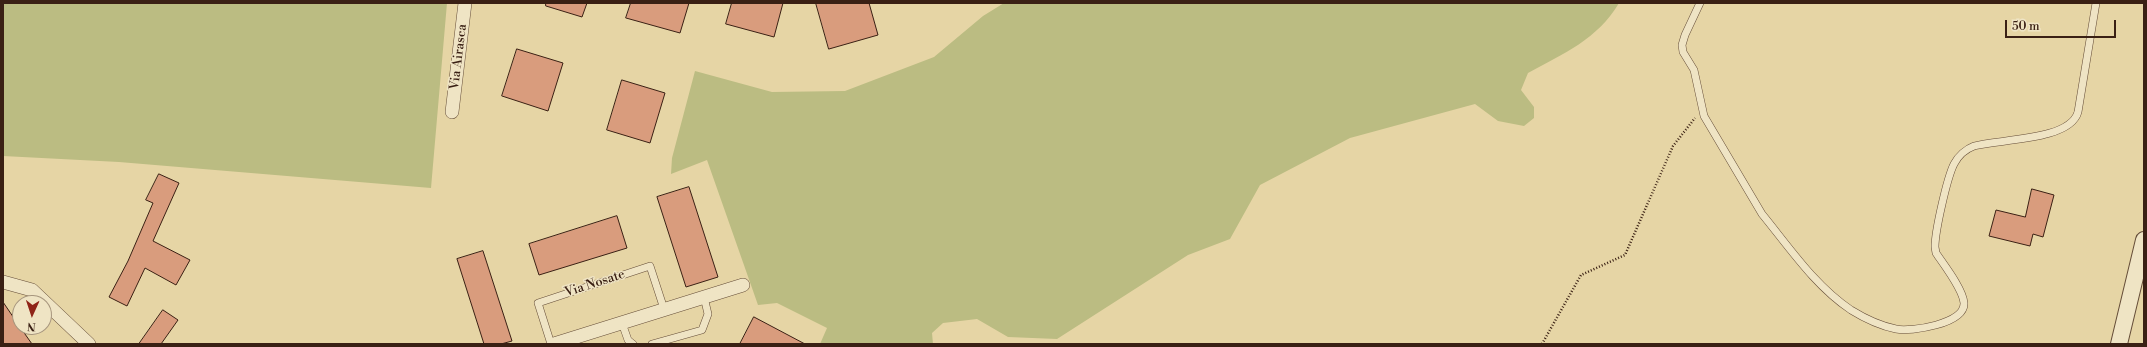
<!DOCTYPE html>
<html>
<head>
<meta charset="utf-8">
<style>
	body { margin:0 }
	#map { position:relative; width:2147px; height:347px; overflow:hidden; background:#e6d5a5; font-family:"Libre Bodoni",serif }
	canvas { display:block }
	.frame { position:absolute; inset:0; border:4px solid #3a2014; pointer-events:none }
	.north { position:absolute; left:12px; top:295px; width:40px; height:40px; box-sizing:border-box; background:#efe4c4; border:1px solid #a7967e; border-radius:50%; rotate:183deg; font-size:11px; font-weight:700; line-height:16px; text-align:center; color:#3a2014 }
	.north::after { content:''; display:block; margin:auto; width:14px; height:18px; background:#8f2418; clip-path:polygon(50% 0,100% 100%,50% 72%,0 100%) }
	.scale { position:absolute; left:2005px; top:20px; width:111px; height:18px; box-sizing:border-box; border:2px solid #3a2014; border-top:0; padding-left:5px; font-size:12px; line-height:14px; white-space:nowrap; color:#3a2014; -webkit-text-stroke:3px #efe4c4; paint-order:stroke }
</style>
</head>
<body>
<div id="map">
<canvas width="2147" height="347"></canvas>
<div class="frame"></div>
<div class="north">N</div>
<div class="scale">50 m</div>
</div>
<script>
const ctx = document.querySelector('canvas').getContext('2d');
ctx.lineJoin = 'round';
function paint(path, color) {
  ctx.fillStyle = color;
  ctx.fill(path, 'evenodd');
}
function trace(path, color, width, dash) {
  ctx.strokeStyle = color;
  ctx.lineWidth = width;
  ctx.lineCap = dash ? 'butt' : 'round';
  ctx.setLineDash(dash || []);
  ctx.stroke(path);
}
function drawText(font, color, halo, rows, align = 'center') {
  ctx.font = font + ' "Libre Bodoni",serif';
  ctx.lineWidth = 3;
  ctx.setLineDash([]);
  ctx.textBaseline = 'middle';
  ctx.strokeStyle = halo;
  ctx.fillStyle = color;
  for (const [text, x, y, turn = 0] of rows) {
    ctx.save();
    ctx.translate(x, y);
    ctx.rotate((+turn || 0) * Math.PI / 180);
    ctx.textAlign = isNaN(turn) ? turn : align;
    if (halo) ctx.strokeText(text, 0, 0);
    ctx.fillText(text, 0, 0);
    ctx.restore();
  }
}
paint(new Path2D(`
	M3,3H447L431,188L119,162L3,156Z
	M1004,3H1619C1598,39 1563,54 1528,73L1521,90L1534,107V118L1524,126L1498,121L1475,104L1350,138L1260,185L1230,239L1188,255L1057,339L1008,337L977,319L943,323L932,333L933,344H820L827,328L777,303L758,305L707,160L671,174L672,158L695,71L772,92L845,91L934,57L983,16Z`), '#bbbc82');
const building = new Path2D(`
	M546,3H587L582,17L546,6Z
	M631,3H689L680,33L626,18Z
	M732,3H783L774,37L726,24Z
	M816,3H869L878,35L829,49Z
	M517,49L563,63L548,111L502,96Z
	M622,80L665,93L650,143L607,130Z
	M159,174L179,183L153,241L190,260L176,285L145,268L127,306L109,297L128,261L153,203L146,200Z
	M689,187L718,277L686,287L657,197Z
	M2032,189L2054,195L2043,237L2033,234L2030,246L1989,236L1996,210L2025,217Z
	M617,216L627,248L539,275L529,244Z
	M483,251L512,341L501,344H484L457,259Z
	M3,302L20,327L32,344H3Z
	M163,310L178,320L161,344H139Z
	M754,317L805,344H740Z`);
paint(building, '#d99c7d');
trace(building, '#3a2014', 1);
const service = new Path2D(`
	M1700,3L1685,35L1682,45L1683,52L1694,70L1704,116L1762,214C1789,247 1815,286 1851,310C1864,318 1881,326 1896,329C1911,332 1965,324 1964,303C1963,289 1944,265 1936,253L1935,247C1935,231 1947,178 1954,164C1958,156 1966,149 1974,146C1998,139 2070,141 2078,112L2096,3
	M622,323L628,340L633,344
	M551,344L538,303L650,266L664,309
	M652,344L702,330L708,314L704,297`);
const minor = new Path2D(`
	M452,112L465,3
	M3,282L32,290L89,344
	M554,344L743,285`);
const tertiary = new Path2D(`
	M2119,344L2144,240`);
trace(service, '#654d38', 8);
trace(minor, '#654d38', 14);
trace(tertiary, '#654d38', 18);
trace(new Path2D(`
	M1542,344L1581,275L1625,255L1673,146L1695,118`), '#3a2014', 2.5, [1, 2]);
trace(service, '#efe4c4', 7);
trace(minor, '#efe4c4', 13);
trace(tertiary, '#efe4c4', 16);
drawText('13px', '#3a2014', '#efe4c4', [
	["Via Airasca",459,57,-83],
	["Via Nosate",595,284,-18]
]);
</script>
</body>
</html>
